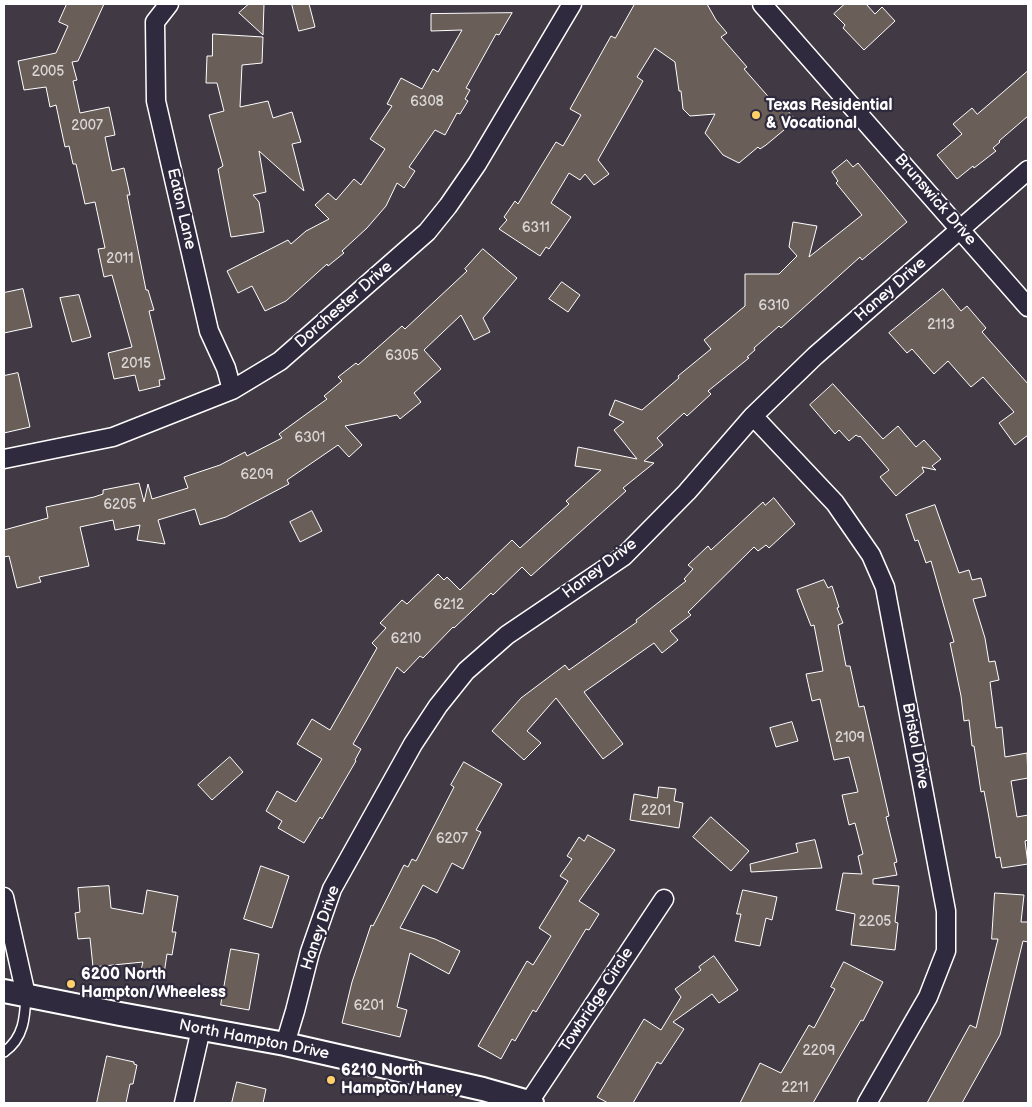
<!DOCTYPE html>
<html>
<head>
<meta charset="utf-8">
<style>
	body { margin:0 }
	#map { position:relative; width:1032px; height:1107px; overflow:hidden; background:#413a45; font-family:"Balsamiq Sans",sans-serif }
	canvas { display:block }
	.frame { position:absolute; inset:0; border:5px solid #fff; pointer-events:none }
</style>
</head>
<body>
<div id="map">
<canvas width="1032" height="1107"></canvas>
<div class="frame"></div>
</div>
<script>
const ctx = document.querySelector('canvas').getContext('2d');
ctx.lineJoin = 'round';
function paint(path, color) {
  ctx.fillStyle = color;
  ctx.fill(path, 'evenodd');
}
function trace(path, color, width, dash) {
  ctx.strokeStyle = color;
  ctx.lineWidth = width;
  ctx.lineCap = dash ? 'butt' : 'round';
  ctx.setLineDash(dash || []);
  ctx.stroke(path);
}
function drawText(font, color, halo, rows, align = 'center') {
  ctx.font = font + ' "Balsamiq Sans",sans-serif';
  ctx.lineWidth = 4.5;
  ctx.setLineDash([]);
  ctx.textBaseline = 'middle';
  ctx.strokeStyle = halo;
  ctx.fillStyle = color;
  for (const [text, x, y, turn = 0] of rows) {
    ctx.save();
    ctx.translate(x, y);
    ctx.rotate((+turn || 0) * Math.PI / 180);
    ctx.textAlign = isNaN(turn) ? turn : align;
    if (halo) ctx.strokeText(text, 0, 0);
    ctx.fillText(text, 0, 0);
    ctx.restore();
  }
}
const building = new Path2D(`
	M67,4H104L78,61L72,62L77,80L73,81L80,113L109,107L115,135L105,137L112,171L124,168L130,195H127L146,290H148L154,310L149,311L165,379L159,380L160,386L139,391L135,375L114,379L108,353L132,347L112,275L104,277L98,249L105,248L95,202L85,204L76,164H73L69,146L65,147L56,105L50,107L46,87L24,90L18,61L56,53L68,26L59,22Z
	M249,4H264L263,35L239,13Z
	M292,4H309L315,27L299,31Z
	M635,4H707L716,20L727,33L721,37L747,67L744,69L773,102L775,100L782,109L784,107L796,120L766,145L760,149L758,147L739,163L723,155L705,133L715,114L690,116L683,109L681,91H679L675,62L655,48L637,77L643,81L598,160L609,174L594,185L585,174L580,180L569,173L551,203L571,217L549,249L546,247L540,256L499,229L507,220L504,217L515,201L518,204L556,142L563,146L581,115L570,109L611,36L615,38Z
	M845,4H866L875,14L882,7L895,21L864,50L843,28L845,25L834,14Z
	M512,13L499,35L496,34L466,88L470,90L465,99L468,101L460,114L457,113L445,135L435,130L409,167L415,171L404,188L397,183L386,206L367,228L342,251L344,253L328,266L327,264L286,301L265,311L252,286L238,293L227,271L288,240L291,244L306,231L329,219L315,205L328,193L336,200L354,179L361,185L385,149L370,139L392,106L387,104L401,78L422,89L433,69L438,72L462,30L431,31V14Z
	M213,34L263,37L262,63L242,65L240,107L268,101L273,118L292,112L301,142L292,144L304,191L259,151L266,192L253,195L259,202L264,232L231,237L218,169L223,166L209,115L224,111L217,83H206L207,56H212Z
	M1028,71V116L999,141L1000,142L993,148L996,151L974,168L973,166L957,179L937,155L962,134L953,124L972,108L977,114Z
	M847,160L853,167L858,163L907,222L862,260L860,257L781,328L779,326L754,348L755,350L747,357L749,358L708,391L711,394L687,416L684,413L657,438L663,445L644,461L654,463L623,488L626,491L531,576L522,567L493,595L491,593L454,628L453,627L423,658L420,656L404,673L397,667L353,744L361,749L355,760L356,761L322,819L320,817L304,843L278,828L282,821L266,811L277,791L296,802L322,759L297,744L312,719L330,730L377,648L372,643L386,628L380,623L402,600L407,604L438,574L444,580L447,577L460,590L512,540L520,548L569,504L566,501L601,470L575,466L578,447L637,459L614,430L624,422L609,415L615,400L642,410L679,378L678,376L711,349L704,340L745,306V274H779L797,256L789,247L793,222L817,226L809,257L862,215L836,183L838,181L832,172Z
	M483,249L517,278L483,318L490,332L474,340L461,315L424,350L441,369L414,393L421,402L400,419L397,415L345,426L362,445L349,457L338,445L287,480L289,484L226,517L200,525L195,509L158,520L165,544L137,540L140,525L115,530L113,520L80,527L89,566L39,577L41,582L17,588L9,556L4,557V530L48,518L46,507L94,497L103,494V490L139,483L144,502L148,484L152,499L188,488L184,477L220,465L245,452L247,456L282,438L279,434L327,399L324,396L342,381L338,377L356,363L358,365L402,326L405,329L467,271L465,269Z
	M562,282L580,295L568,312L549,299Z
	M23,289L32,327L4,333V293Z
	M943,289L961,311L967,306L986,328L982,332L1028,384V435L1015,445L999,423L1014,412L983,377L971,387L948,361L934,374L912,349L907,353L889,333Z
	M79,295L91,337L72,342L60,298Z
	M18,373L30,427L4,433V376Z
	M833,384L883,439L898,426L916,447L924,440L941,459L932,466L936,470L922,467L924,472L896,496L880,477L889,470L860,436L859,437L856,435L849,441L839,430L835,434L810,405Z
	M774,498L795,524L769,548L766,545L758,551L754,547L688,612L691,615L670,631L678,640L662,653L654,643L584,692L623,744L603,759L556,698L527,731L541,743L524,760L492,731L521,698L565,665L569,670L637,622L636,620L686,581L684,579L693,569L688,565L708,546L711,550L763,502L765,505Z
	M935,505L959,573L969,570L972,580L981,578L986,596L973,599L985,638L989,662L995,661L999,680L990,682L996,728L1002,727L1005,757L1027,753L1028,778L1011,781L1017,817L1028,815V840L1025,841L1028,864L1002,868L1000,857L996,858L988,812L984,791L981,792L974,746H972L969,720L964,721L961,696L950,643L954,642L931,561L926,563L918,540L915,541L906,515Z
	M312,511L322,531L300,542L290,522Z
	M824,580L828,588L832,586L839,607L837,608L843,623L838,625L846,666H850L859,707L864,706L889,816L886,817L897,862L894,863L897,875L873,879V884L899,886L895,922L898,923L895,950L851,945L855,914L836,910L843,873L862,874L858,856L863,854L855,823L849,825L842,795L858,792L849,757L834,760L820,699L812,701L806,674L823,671L814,625L811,626L797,590Z
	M792,722L798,741L776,747L770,728Z
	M230,757L243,772L212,800L198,785Z
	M464,762L502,784L476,830L481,832L463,869L452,863L437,893L423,885L400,928L435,939L460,951L449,974L410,953L397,1007L407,1010L400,1037L342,1023L352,982L371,925L373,926L404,865L408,867L412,859L416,861L454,787L451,785Z
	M659,787L676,789L674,801L683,803L679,828L630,820L634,794L657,798Z
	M711,817L749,851L731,871L693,837Z
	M588,835L615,850L579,901L599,914L589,930L586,929L536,1012L533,1010L515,1041L512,1039L501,1059L478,1046L527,961L533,965L551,936L539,928L568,881L560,876L572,859L567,856L579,837L584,841Z
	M815,840L822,868L751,872L750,864L798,852L796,844Z
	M261,866L289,876L272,928L244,919Z
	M109,886L111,908L143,914L147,890L178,896L172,932H176L172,955L167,954L164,974L141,970L143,962L93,967L90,938L78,939L75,913L80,912L78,888Z
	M743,890L777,897L772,920L766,918L760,946L735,941L741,914H737Z
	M995,893L1024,895L1021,922H1028V942L1023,941L1000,1035L962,1103H927L970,1025L976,1028L998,939H992Z
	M231,949L259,954L249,1010L221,1005Z
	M714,956L738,990L719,1003L712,994L673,1022L684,1029L661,1064L657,1062L633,1103H608L597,1097L644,1019L661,1030L681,997L675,989L701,970L699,967Z
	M844,962L883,982L863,1021L861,1020L813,1103H740L760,1063L781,1073L809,1025L814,1028L835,989L831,987Z
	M107,1056L134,1062V1064L137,1065L133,1084H130L126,1103H97Z
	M237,1082L266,1089L263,1103H232Z`);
paint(building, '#6a5e59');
trace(building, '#fff', 1);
const service = new Path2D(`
	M4,1052C24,1038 25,1017 26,995`);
const minor = new Path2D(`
	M169,4L155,22L156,101L209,331L226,368L232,390
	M762,4L1028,307
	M753,416L835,503L871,555L885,587L946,911V951L928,997L867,1103
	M4,459L113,437L232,390L280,361L427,232L448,206L477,164L572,4
	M4,897L26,995
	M285,1044L295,1011L310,952L332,889L413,744L438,706L466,671L507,635L624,556L687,492L753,416L815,356L1028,170
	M529,1102L664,899
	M184,1103L201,1029`);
const tertiary = new Path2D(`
	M4,991L120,1014L285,1044L483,1089L532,1103`);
trace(service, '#fff', 12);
trace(minor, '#fff', 21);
trace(tertiary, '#fff', 26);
trace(service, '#2f2a3d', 9);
trace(minor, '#2f2a3d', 18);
trace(tertiary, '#2f2a3d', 22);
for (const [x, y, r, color] of [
	[756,115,5,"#ffd166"],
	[71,984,5,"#ffd166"],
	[331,1080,5,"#ffd166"]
]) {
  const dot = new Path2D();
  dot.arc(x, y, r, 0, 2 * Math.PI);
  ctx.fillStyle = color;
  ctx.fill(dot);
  trace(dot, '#2f2a3d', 2);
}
drawText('14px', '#dad7d6', null, [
	["2005",48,72],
	["6308",427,102],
	["2007",87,126],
	["6311",536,228],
	["2011",120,259],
	["6310",774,306],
	["2113",941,325],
	["6305",402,356],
	["2015",136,364],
	["6301",310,438],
	["6209",257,475],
	["6205",120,505],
	["6212",449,605],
	["6210",406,639],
	["2109",850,738],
	["2201",656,811],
	["6207",452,839],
	["2205",875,922],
	["6201",369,1006],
	["2209",819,1051],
	["2211",795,1088]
]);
drawText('bold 16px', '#fff', '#2f2a3d', [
	["Texas Residential",766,106],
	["& Vocational",766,124],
	["6200 North",81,975],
	["Hampton/Wheeless",81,993],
	["6210 North",341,1071],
	["Hampton/Haney",341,1089]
], 'left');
drawText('16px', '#fff', '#2f2a3d', [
	["Brunswick Drive",935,200,49],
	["Eaton Lane",181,209,77],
	["Haney Drive",891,290,-41],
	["Dorchester Drive",344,305,-41],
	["Haney Drive",600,569,-37],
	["Bristol Drive",915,746,79],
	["Haney Drive",321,928,-71],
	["Towbridge Circle",597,1000,-57],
	["North Hampton Drive",254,1040,11]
]);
</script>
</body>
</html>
